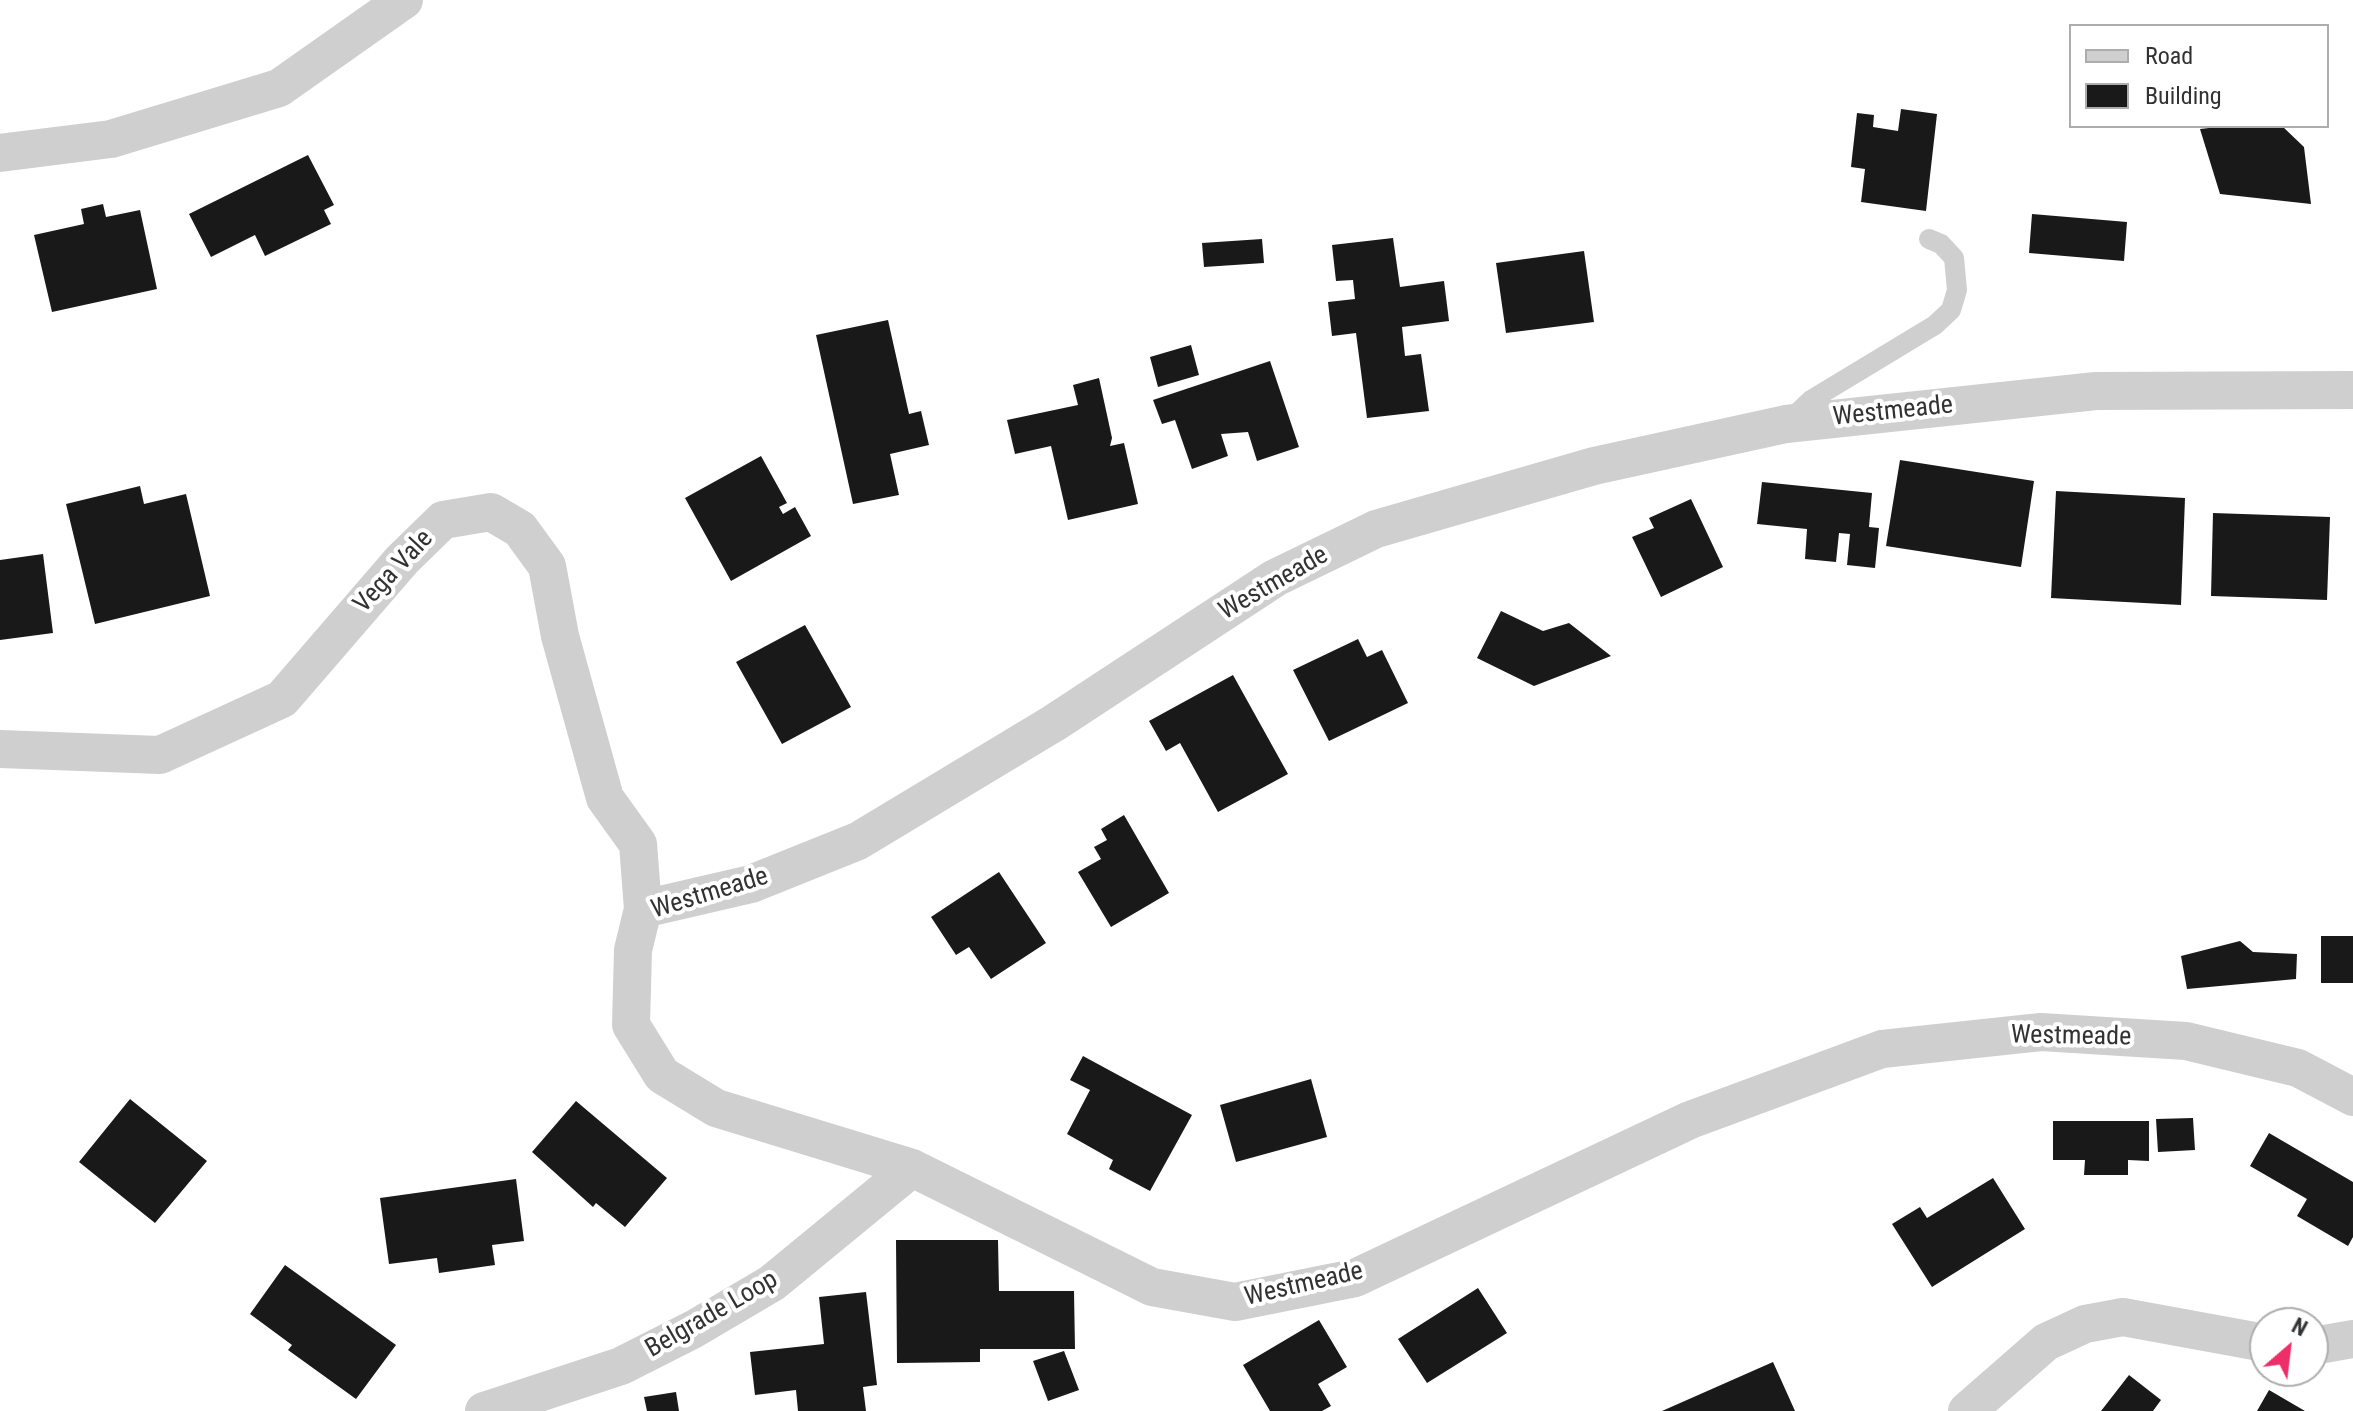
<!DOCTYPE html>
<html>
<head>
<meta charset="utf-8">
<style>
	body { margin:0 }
	#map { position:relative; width:2353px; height:1411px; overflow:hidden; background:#fff; font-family:"Roboto Condensed",sans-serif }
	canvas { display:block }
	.legend { position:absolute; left:2069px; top:24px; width:260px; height:104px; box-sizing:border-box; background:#fff; border:2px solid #adadad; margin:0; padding:10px 14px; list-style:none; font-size:24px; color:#323232 }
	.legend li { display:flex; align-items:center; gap:16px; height:40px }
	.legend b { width:40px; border:2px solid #adadad }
	.north { position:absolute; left:2249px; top:1307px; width:80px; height:80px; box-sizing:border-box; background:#fff; border:2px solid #adadad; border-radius:50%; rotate:28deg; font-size:22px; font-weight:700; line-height:32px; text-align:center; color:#323232 }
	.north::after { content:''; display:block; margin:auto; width:28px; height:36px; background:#ee2e68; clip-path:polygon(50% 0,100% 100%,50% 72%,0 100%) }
</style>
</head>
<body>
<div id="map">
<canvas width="2353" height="1411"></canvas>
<ul class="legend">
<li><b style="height:10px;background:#cfcfcf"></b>Road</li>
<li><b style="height:22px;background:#191919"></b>Building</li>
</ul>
<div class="north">N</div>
</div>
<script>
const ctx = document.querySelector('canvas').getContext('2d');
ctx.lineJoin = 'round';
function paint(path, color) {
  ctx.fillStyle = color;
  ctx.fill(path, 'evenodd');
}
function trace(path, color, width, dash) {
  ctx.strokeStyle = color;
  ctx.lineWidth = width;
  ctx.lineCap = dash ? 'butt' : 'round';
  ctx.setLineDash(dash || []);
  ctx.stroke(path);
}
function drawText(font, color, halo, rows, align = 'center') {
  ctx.font = font + ' "Roboto Condensed",sans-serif';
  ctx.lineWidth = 8;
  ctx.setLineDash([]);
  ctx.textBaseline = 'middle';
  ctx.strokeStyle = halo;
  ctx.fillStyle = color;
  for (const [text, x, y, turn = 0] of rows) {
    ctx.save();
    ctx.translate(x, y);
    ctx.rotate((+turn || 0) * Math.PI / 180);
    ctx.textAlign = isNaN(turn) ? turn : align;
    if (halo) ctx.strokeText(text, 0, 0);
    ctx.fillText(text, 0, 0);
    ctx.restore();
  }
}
paint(new Path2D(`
	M1901,109L1937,114L1926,211L1861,202L1865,169L1851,167L1857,113L1874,115L1873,127L1898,131Z
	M2227,126H2282L2304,147L2311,204L2220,194L2200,129Z
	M308,155L334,205L324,210L331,224L265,256L255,235L211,257L189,214Z
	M103,204L106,217L140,210L157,289L52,312L34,235L84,224L81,209Z
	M2032,214L2127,222L2124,261L2029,253Z
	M1393,238L1400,287L1444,281L1449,321L1402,327L1405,356L1421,354L1429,411L1367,418L1356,333L1332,336L1328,302L1355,299L1353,280L1336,281L1332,245Z
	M1262,239L1264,263L1204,267L1202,243Z
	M1584,251L1594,322L1506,333L1496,263Z
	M888,320L909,414L921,411L929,445L890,454L899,495L853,504L816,335Z
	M1191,345L1199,375L1158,387L1150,357Z
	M1270,361L1299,447L1257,461L1248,432L1221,434L1228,456L1192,469L1175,420L1162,424L1153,400Z
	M1099,378L1112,438L1110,446L1124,443L1138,504L1068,520L1051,446L1015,454L1007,420L1078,405L1073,385Z
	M761,456L787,503L779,507L783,514L795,507L811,536L731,581L685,498Z
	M1900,460L2034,481L2021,567L1886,546Z
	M1762,482L1872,493L1869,527L1879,528L1875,568L1847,565L1850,534L1839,533L1836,562L1805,559L1807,529L1757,524Z
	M140,486L144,504L186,494L210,596L95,624L66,504Z
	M2056,491L2185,498L2181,605L2051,598Z
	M1691,499L1723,567L1661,597L1632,537L1654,528L1649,518Z
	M2213,513L2330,517L2327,600L2211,596Z
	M43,554L53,633L0,640V560Z
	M1501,611L1543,631L1569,623L1611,656L1534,686L1477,658Z
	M805,625L851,707L782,744L736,662Z
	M1358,639L1367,657L1382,650L1408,703L1329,741L1293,670Z
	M1233,675L1288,774L1218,812L1180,743L1166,751L1149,721Z
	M1124,815L1169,893L1111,927L1078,872L1101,859L1094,847L1107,840L1101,829Z
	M999,872L1046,943L991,979L969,947L956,955L931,917Z
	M2321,936H2353V983H2321Z
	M2240,941L2253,952L2297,954L2296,979L2187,989L2181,956Z
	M1083,1056L1192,1115L1150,1191L1109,1169L1113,1160L1067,1134L1090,1090L1070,1080Z
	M1311,1079L1327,1137L1236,1162L1220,1105Z
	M130,1099L207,1161L155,1223L79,1162Z
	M576,1101L667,1178L625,1227L596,1203L593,1207L532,1152Z
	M2193,1118L2195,1150L2158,1152L2156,1119Z
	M2053,1121H2149V1161L2128,1160V1175H2084L2085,1160H2053Z
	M2269,1133L2353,1182V1237L2348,1246L2297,1216L2307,1199L2250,1166Z
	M1993,1178L2025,1229L1932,1287L1892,1224L1920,1207L1927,1218Z
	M516,1179L524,1241L492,1245L495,1265L439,1273L437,1258L389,1264L380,1198Z
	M896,1240H998L999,1291H1074L1075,1349H980V1362L897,1363Z
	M285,1265L396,1345L356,1399L288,1350L292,1345L250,1314Z
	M1478,1288L1507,1333L1427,1383L1398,1339Z
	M866,1292L877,1385L863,1387L866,1411H798L796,1390L755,1395L750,1352L824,1344L819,1297Z
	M1319,1320L1347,1367L1318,1384L1331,1406L1322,1411H1270L1243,1365Z
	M1064,1351L1079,1390L1048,1401L1033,1361Z
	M1773,1362L1795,1411H1662Z
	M2129,1375L2161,1400L2153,1411H2101Z
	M2269,1390L2305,1411H2257Z
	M676,1392L679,1411H647L644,1397Z`), '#191919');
trace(new Path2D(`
	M1789,421L1811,400L1935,325L1951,310L1957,290L1954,258L1941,244L1929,239`), '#cfcfcf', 20);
trace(new Path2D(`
	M0,153L111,139L279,88L404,0
	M0,749L160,755L282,699L402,560L443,520L491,512L520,529L547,566L560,636L605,798L638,844L643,909L633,950L631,1025L662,1075L716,1108L912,1168L1152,1287L1235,1302L1355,1278L1690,1120L1882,1049L2041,1032L2186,1041L2298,1068L2353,1097
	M643,909L751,884L858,841L1054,723L1275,578L1376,529L1594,466L1786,424L2096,391L2353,390
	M2313,1346L2353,1339
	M484,1411L621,1366L694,1329L772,1283L912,1168
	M1967,1411L2046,1342L2085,1324L2123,1317L2265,1343`), '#cfcfcf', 38);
drawText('26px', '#323232', '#fff', [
	["Westmeade",1893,412,-6],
	["Vega Vale",394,572,-47],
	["Westmeade",1274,584,-30],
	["Westmeade",710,894,-17],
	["Westmeade",2071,1037,1],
	["Westmeade",1304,1285,-13],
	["Belgrade Loop",712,1315,-30]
]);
</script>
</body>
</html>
